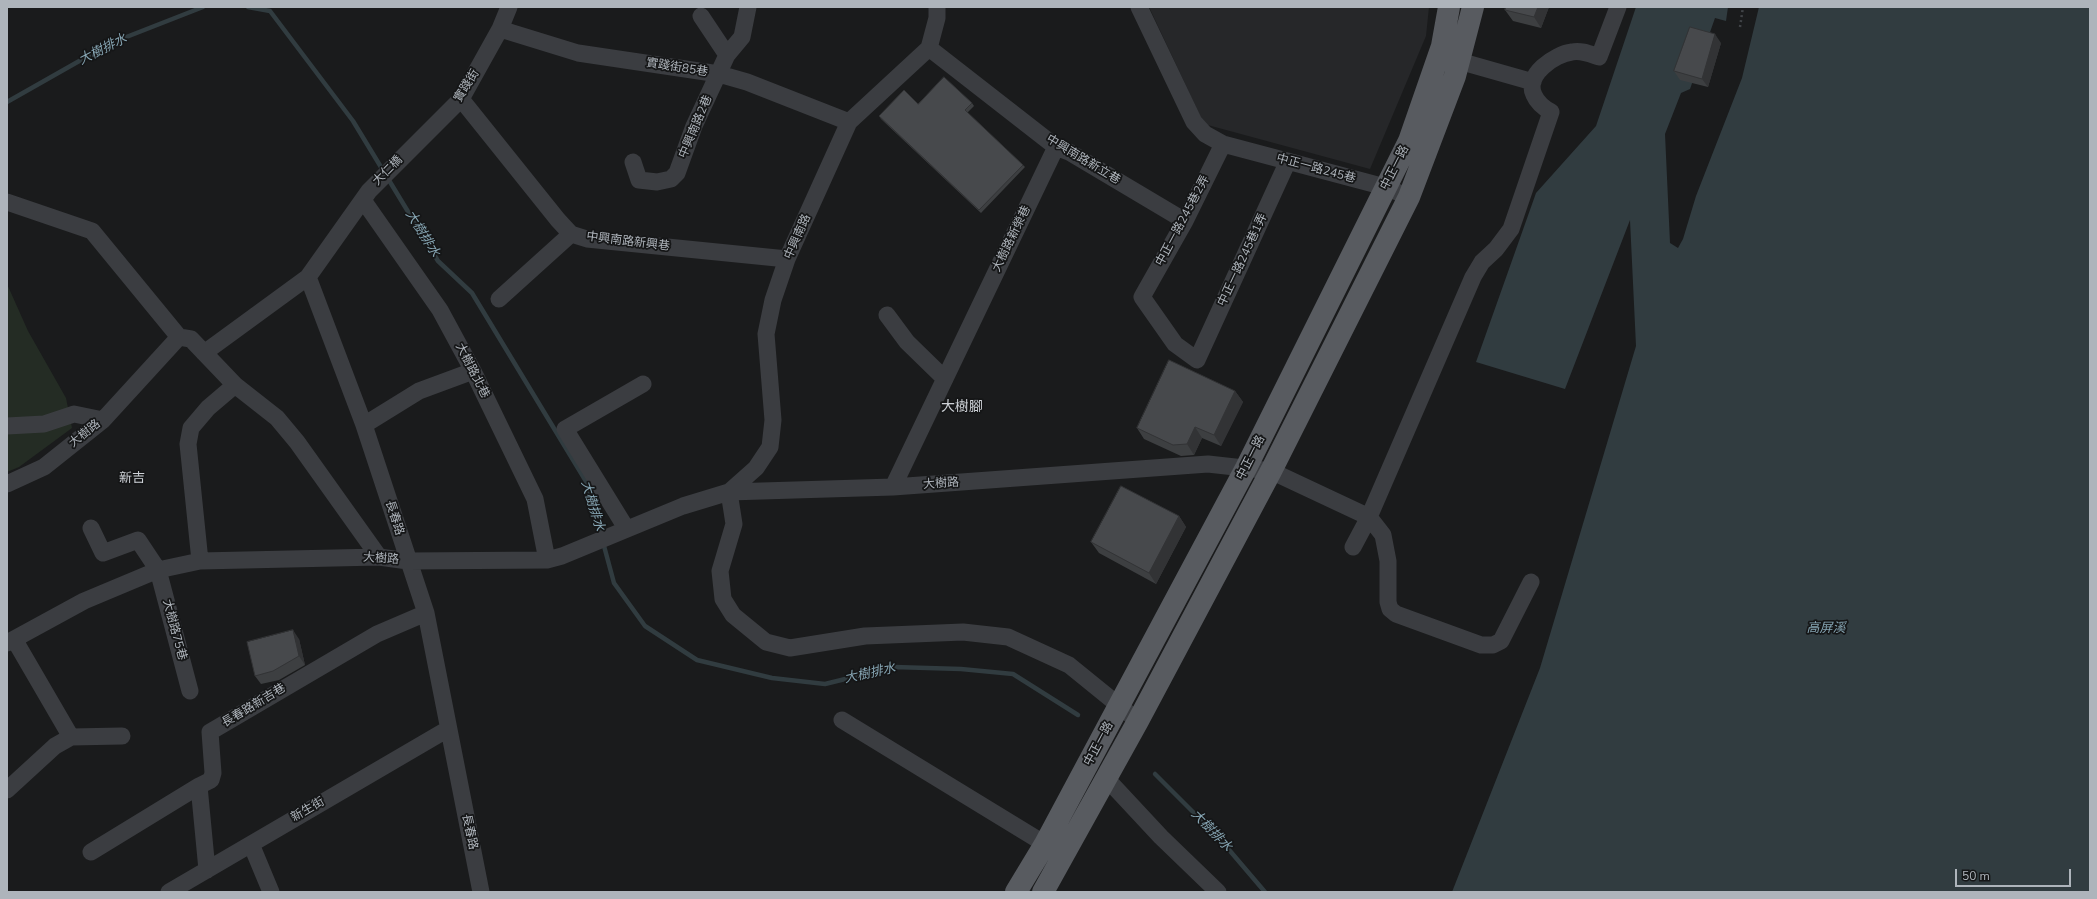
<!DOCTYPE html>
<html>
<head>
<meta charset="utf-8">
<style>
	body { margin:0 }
	#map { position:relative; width:2097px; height:899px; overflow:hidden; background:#1a1b1c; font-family:"Nunito Sans",sans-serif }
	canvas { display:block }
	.frame { position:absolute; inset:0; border:8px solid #aeb4bb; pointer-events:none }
	.scale { position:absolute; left:1955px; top:869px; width:116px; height:18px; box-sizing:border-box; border:2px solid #aeb4bb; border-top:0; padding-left:5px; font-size:12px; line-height:14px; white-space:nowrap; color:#aeb4bb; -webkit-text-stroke:3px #151617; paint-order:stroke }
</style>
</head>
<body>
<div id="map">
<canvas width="2097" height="899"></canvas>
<div class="frame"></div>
<div class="scale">50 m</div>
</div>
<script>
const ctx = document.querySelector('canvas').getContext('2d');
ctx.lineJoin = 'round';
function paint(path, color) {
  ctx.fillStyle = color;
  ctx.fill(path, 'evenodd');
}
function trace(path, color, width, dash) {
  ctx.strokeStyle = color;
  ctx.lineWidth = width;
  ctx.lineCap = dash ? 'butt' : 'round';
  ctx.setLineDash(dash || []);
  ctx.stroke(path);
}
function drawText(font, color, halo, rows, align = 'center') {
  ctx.font = font + ' "Nunito Sans","Noto Sans TC",sans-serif';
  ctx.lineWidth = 3.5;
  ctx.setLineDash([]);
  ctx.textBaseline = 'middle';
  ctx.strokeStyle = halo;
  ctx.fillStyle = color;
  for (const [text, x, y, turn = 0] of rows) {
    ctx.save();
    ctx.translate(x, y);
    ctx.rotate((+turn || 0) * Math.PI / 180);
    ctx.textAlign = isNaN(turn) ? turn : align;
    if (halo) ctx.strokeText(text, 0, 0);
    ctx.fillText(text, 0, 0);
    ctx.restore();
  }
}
paint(new Path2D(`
	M1149,7H1429L1426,36L1370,169L1204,124Z`), '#262729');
paint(new Path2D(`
	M7,284L28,331L66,398L72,428L19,467L7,472Z`), '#242c24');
paint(new Path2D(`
	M1636,7H1728L1726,21L1715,18L1690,89L1681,93L1665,134L1670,243L1678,248L1683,239L1696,196L1742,78L1759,7H2090V892H1452L1540,668L1636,346L1630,220L1565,389L1476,362L1536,193L1596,126Z`), '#313c40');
trace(new Path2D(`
	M248,7L270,11L353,121L438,261L472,293L587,483L614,583L645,626L697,660L772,678L825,684L894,667L961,669L1013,674L1078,715
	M7,102L111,43L203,7
	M1155,774L1219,838L1265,892`), '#313c40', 4.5);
trace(new Path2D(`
	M1740,27L1743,7`), '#414448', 2.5, [2, 3]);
trace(new Path2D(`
	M1139,7L1194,122L1205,134L1223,144L1385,187L1409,197
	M701,16L727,55
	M500,29L578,53L719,74L747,82L849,122
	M929,48L1056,147L1069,152L1185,221
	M1459,61L1533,82
	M461,99L558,220L571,234L587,239L787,259
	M1223,144L1185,221L1142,297L1175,344L1197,360L1288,161
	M633,162L639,180L657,182L671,179L677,173L694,126L727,55L742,37L748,7
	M363,200L440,310L473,371L535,499L547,560
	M7,202L92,231L179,337
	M499,299L571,234
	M887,315L907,342L945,379
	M204,353L308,277
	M364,425L419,391L473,371
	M7,426L44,424L74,414L103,420
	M7,484L44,467L103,420L179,337L191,339L235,385L277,418L297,442L379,557
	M893,487L1056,147
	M729,492L734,524L720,571L723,599L733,615L766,642L790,648L865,636L963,632L1008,637L1069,665L1138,721
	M729,492L756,468L770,447L773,420L766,334L773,300L787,259L849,122L929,48L937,18V7
	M91,528L103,553L138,540L158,570L190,691
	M626,528L565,429L643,384
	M1353,547L1369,517L1473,277L1482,262L1496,249L1511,229L1551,112C1544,108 1537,102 1534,95C1524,75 1555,54 1572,52C1581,50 1590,54 1599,57L1618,7
	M200,561L188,444L191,428L208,408L235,385
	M14,639L71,737
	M7,643L84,601L158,570L200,561L379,557L408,561L547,560L562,556L683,506L729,492L893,487L1208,464L1271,471L1369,517L1383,535L1388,561V602L1390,609L1396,614L1481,645H1493L1501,641L1531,582
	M842,720L1045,844
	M1106,778L1161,837L1218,892
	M7,790L55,746L71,737L122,736
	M251,844L271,892
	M91,852L199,786
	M207,870L199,786L211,780L213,773L210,732L377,634L426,613
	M169,892L448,729
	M481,892L426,613L364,425L308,277L369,191L461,99L500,29L509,7`), '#3b3d41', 17);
trace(new Path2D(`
	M1016,892L1045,844L1246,468L1409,141L1442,46L1449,7
	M1043,892L1138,721L1271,471L1409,197L1455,76L1473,7`), '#585b60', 22);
paint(new Path2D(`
	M1549,7L1541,28L1513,21L1505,10Z
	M1721,43L1708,87L1680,80L1674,71Z
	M972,103L974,106L967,113L1023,165L1025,167L981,213L881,119L879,116L918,104Z
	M1235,391L1243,402L1221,446L1202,438L1194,455L1181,456L1144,439L1137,428Z
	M1179,516L1186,527L1156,584L1099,553L1091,542Z
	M299,639L305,665L279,680L261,684L255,676Z`), '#3d3f41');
paint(new Path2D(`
	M1538,7H1549L1541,28L1534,17Z
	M1715,34L1721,43L1708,87L1702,79Z
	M1235,391L1243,402L1221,446L1214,435Z
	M1195,427L1202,438L1194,455L1187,444Z
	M1179,516L1186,527L1156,584L1149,573Z
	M293,630L299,639L305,665L299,656Z`), '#323335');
const building = new Path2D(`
	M1506,7H1538L1534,17L1505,10Z
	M1690,27L1715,34L1702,79L1674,71Z
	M944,77L972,103L965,110L1023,165L979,210L879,116L904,90L918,104Z
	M1169,360L1235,391L1214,435L1195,427L1187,444L1173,445L1137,428Z
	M1121,486L1179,516L1149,573L1091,542Z
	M293,630L299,656L273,671L255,676L247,642Z`);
paint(building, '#47494c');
trace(building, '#323335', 1);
drawText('12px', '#aeb4bb', '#151617', [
	["實踐街85巷",677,68,9],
	["實踐街",467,86,-58],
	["中興南路2巷",696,127,-67],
	["中興南路新立巷",1083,160,31],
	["中正一路",1395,168,-63],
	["中正一路245巷",1316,169,15],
	["大仁橋",388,171,-45],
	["中正一路245巷2弄",1183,221,-62],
	["中興南路",798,237,-66],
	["大樹路新榮巷",1012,239,-64],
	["中興南路新興巷",628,242,7],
	["中正一路245巷1弄",1243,260,-65],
	["大樹路北巷",472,371,63],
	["大樹路",85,434,-39],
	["中正一路",1251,458,-63],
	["大樹路",941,484,-4],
	["長春路",394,518,72],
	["大樹路",381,559,4],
	["大樹路75巷",174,630,75],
	["長春路新吉巷",254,706,-31],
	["中正一路",1099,744,-62],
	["新生街",308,810,-30],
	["長春路",469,832,78]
]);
drawText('italic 13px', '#87a6b4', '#151617', [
	["大樹排水",103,50,-27],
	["大樹排水",422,234,58],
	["大樹排水",592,506,73],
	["高屏溪",1826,629],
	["大樹排水",870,674,-12],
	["大樹排水",1211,831,46]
]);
drawText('13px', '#ced2d7', '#151617', [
	["新吉",132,479]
]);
drawText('14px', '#ced2d7', '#151617', [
	["大樹腳",962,408]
]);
</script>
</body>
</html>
